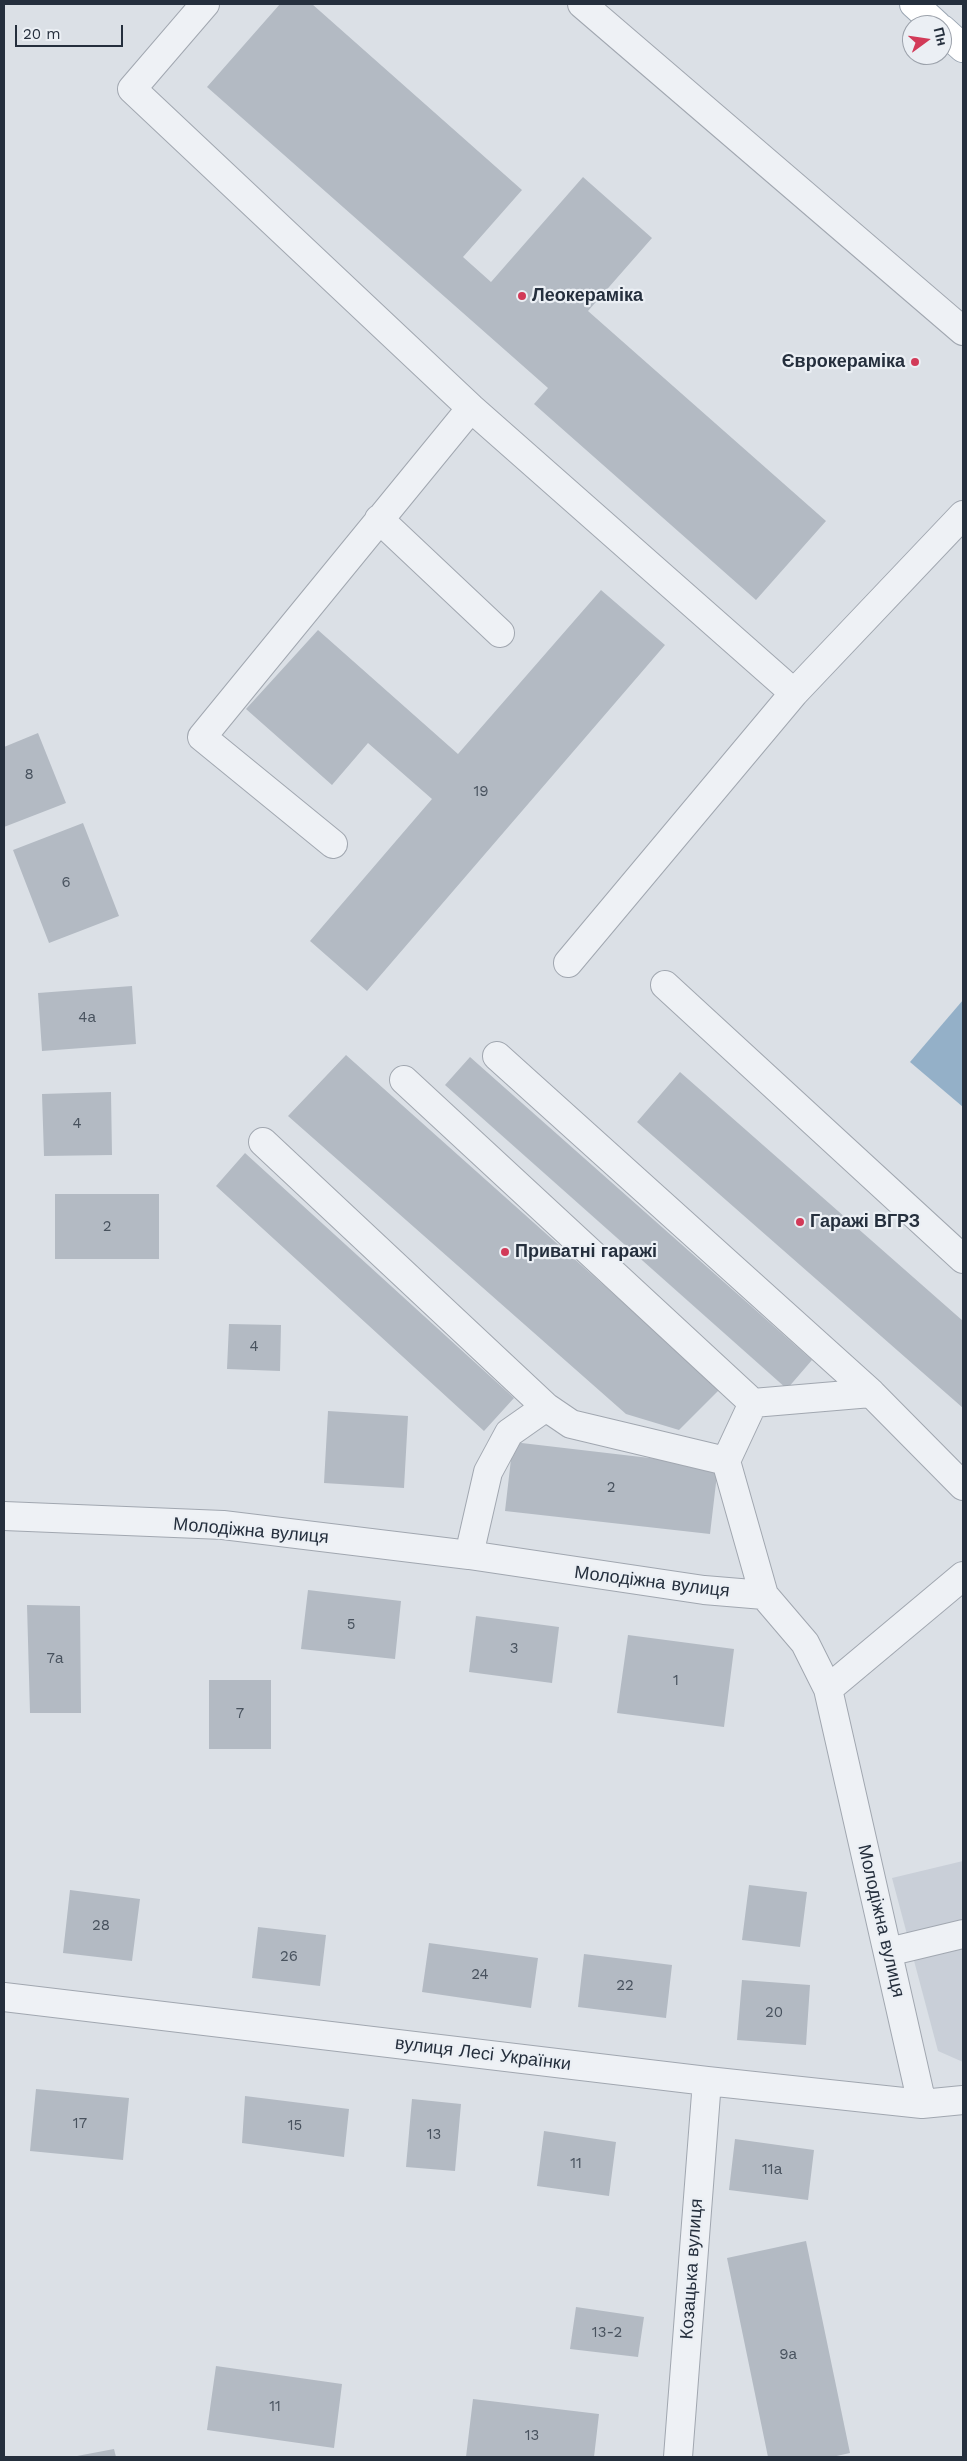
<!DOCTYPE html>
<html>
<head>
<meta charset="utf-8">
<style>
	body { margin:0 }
	#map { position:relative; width:967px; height:2461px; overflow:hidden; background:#dbe0e6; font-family:"Work Sans",sans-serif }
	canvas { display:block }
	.frame { position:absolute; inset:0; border:5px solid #252f3d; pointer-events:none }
	.north { position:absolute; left:902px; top:15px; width:50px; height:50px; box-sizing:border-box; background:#ebeff4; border:1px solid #9ca2ab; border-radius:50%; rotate:76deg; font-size:14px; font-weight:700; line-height:20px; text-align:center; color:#252f3d }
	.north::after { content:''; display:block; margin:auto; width:18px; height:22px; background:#d23a58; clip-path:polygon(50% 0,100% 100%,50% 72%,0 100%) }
	.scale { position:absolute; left:15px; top:25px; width:108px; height:22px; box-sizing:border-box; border:2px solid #252f3d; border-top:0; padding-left:6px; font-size:15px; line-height:18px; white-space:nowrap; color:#252f3d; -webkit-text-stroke:4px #ebeff4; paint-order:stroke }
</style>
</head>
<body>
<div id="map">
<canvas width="967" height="2461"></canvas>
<div class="frame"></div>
<div class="north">Пн</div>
<div class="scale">20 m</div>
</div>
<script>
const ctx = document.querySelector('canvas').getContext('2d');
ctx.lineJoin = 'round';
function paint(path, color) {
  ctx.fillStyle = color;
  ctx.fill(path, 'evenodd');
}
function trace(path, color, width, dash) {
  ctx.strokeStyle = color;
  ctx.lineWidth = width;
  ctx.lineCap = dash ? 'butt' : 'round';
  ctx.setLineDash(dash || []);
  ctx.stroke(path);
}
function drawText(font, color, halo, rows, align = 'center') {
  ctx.font = font + ' "Work Sans",sans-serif';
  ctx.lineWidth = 4.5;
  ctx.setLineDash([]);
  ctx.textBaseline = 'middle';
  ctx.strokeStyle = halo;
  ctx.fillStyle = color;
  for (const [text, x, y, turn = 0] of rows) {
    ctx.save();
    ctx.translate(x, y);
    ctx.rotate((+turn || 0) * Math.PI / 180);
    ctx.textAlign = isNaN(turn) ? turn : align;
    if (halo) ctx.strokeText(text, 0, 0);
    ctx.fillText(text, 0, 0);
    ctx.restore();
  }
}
paint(new Path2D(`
	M963,1861V2062L938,2051L892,1878Z`), '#c9cfd8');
paint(new Path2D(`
	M963,1000V1107L910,1062Z`), '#94b0c8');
paint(new Path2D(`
	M280,4H312L522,190L463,257L491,282L583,177L652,238L588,311L826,521L756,600L534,404L548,388L207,87Z
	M601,590L665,645L367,991L310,941L432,799L368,743L332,785L246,709L318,630L458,754Z
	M38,733L66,803L4,827V747Z
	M83,823L119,916L49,943L13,850Z
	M132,986L136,1044L42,1051L38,993Z
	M346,1055L720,1389L679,1430L626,1414L288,1116Z
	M470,1057L812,1360L787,1389L445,1085Z
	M680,1072L963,1321V1408L637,1122Z
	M111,1092L112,1155L44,1156L42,1094Z
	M245,1153L514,1398L484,1431L216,1186Z
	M55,1194H159V1259H55Z
	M229,1324L281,1325L280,1371L227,1369Z
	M328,1411L408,1416L404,1488L324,1483Z
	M513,1442L718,1466L710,1534L505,1511Z
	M308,1590L401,1601L395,1659L301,1649Z
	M27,1605L80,1606L81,1713H30Z
	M476,1616L559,1627L552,1683L469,1672Z
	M628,1635L734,1649L724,1727L617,1713Z
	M209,1680H271V1749H209Z
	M749,1885L807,1892L800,1947L742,1940Z
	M70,1890L140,1899L132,1961L63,1953Z
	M258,1927L326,1935L320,1986L252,1978Z
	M429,1943L538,1958L531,2008L422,1992Z
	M584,1954L672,1965L666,2018L578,2007Z
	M742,1980L810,1985L806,2045L737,2040Z
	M36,2089L129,2098L123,2160L30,2151Z
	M245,2096L349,2109L344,2157L242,2143Z
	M412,2099L461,2104L455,2171L406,2167Z
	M544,2131L616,2142L609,2196L537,2186Z
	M735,2139L814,2150L808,2200L729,2190Z
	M806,2241L850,2453L832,2457H768L727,2258Z
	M576,2307L644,2317L638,2357L570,2349Z
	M216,2366L342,2384L334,2448L207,2430Z
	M473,2399L599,2414L594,2457H466Z
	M114,2449L116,2457H77V2456Z`), '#b3bac3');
const minor = new Path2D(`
	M205,4L132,89L471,408L794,693
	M582,4L963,331
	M379,519L500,633
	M333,844L202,737L471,408
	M568,963L794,693L963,515
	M665,985L963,1259
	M497,1056L871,1393
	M404,1080L753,1403L871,1393L963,1486
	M263,1142L546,1407L571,1424L726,1461
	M753,1403L726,1461L764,1595
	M4,1516L223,1525L469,1555L704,1590L764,1595L805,1643L828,1689L922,2104
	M469,1555L488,1472L509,1433L546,1407
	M828,1689L963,1576
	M888,1952L963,1934
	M4,1997L707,2081L922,2104L963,2100
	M678,2457L707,2081`);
const major = new Path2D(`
	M914,4L937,25
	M942,29L963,48`);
trace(minor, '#a1a7b0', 30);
trace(major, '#9aa5b2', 30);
trace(minor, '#eef1f5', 28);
trace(major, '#fff', 28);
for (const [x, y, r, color] of [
	[522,296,5,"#d23a58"],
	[915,362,5,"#d23a58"],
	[800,1222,5,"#d23a58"],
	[505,1252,5,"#d23a58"]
]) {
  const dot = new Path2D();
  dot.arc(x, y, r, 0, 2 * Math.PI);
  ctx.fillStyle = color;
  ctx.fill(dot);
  trace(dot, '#ebeff4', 2);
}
drawText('15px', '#48525e', null, [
	["8",29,775],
	["19",481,792],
	["6",66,883],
	["4а",87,1018],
	["4",77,1124],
	["2",107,1227],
	["4",254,1347],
	["2",611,1488],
	["5",351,1625],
	["3",514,1649],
	["7а",55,1659],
	["1",676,1681],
	["7",240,1714],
	["28",101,1926],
	["26",289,1957],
	["24",480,1975],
	["22",625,1986],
	["20",774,2013],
	["17",80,2124],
	["15",295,2126],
	["13",434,2135],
	["11",576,2164],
	["11а",772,2170],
	["13-2",607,2333],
	["9а",788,2355],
	["11",275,2407],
	["13",532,2436]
]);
drawText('bold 18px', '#252f3d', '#ebeff4', [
	["Леокераміка",532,296],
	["Єврокераміка",905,362,"right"],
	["Гаражі ВГРЗ",810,1222],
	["Приватні гаражі",515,1252]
], 'left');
drawText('18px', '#252f3d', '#ebeff4', [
	["Молодіжна вулиця",251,1531,5],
	["Молодіжна вулиця",652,1582,7],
	["Молодіжна вулиця",881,1921,77],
	["вулиця Лесі Українки",483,2054,7],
	["Козацька вулиця",692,2269,-86]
]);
</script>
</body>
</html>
